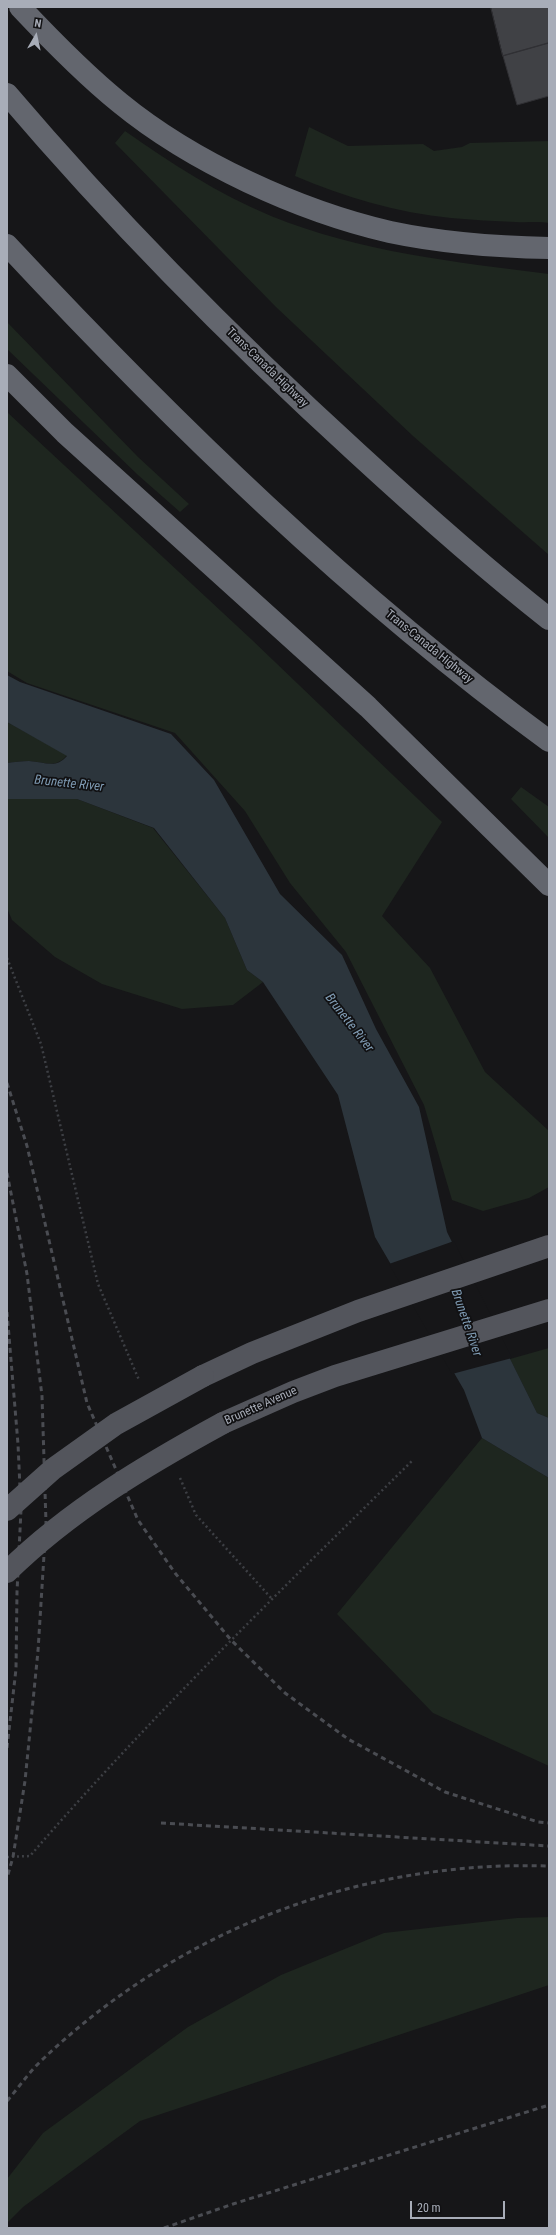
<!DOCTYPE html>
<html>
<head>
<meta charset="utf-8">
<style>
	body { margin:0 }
	#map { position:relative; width:556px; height:2235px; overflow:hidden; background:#161618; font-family:"Roboto Condensed",sans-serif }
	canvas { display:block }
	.frame { position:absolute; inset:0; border:8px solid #a8adb8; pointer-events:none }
	.north { position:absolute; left:16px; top:16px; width:40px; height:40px; -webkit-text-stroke:3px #111113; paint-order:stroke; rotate:9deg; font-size:11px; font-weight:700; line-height:16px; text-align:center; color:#a8adb8 }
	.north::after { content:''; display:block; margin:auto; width:14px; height:18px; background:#a8adb8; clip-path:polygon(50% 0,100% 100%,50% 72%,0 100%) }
	.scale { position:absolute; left:410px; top:2201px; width:95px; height:18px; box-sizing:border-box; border:2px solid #a8adb8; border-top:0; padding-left:5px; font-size:12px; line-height:14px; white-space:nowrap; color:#a8adb8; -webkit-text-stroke:3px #111113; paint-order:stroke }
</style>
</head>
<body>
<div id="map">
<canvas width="556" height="2235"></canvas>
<div class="frame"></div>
<div class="north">N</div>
<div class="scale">20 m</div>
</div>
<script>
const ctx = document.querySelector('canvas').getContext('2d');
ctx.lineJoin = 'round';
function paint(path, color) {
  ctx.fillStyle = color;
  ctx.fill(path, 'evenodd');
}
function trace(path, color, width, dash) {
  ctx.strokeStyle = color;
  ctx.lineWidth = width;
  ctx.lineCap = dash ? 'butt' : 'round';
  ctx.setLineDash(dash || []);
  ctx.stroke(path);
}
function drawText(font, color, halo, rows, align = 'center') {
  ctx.font = font + ' "Roboto Condensed",sans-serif';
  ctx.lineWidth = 3.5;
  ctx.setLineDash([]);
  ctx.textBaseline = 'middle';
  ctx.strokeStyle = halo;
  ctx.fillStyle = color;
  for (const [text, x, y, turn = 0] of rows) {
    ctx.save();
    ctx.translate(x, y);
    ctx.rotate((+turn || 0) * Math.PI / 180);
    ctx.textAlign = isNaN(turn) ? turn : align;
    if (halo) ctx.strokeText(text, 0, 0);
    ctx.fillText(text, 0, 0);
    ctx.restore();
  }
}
paint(new Path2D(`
	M309,127L348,146L423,144L434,151L462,147L470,143L549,141V223C537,221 527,223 516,222C494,221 473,220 451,218C397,213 345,197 295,176Z
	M125,131C171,163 218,194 271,216C360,252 454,262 549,274V555L413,436L276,307L115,143Z
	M7,322L138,457L189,504L180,512L138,475L7,349Z
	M7,412L251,639L442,822L382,916L430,968L485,1072L549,1131V1187L529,1198L483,1211L452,1200L424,1105L346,952L290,883L245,811L175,733L27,683L7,671Z
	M7,722L67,755C56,769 45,762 29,761C22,761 14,762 7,763Z
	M521,787L549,807V838L511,799Z
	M7,799H77L153,828L225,918L247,970L263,982L233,1005L182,1009L102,984L55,957L12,920L7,908Z
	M549,1348V1418L537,1413L510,1359Z
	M482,1438L549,1478V1766L433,1713L337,1614Z
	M549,1917V1985L140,2121L23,2207L7,2223V2179L43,2133L188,2027L281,1975L384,1933L517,1918Z`), '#1e261f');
paint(new Path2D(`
	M7,675L20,682L171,734L214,780L280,894L342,955L376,1029L419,1107L447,1232L537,1413L549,1418V1478L482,1438L464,1390L375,1237L338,1095L263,982L247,970L225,918L154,828L77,799H7V763C14,762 22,761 29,761C45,762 56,769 67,756L7,722Z`), '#2c353c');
paint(new Path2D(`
	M454,1241L512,1358L452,1374L389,1264Z`), '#161618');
const building = new Path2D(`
	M491,7H549V43L503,56Z
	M549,43V96L517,105L503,56Z`);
paint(building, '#404145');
trace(building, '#303034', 1);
trace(new Path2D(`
	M7,958L41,1044L98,1284L139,1380
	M180,1478L196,1515L272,1599
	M7,1857L30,1856C150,1717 282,1589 413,1460`), '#3d3f44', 2.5, [2, 3]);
trace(new Path2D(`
	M203,1376L252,1353L358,1311L549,1246
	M223,1423L293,1392L335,1376L549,1310`), '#53555c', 22);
trace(new Path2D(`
	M20,7C52,41 84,74 120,103C192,162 299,211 390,232C442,243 497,247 549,248
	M7,94C116,222 233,340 357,453C419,510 483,567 549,619
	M7,245C174,424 351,596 549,741
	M7,375L65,433L368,707L549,885`), '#63666e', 22);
trace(new Path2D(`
	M7,1083L27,1146L87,1403L138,1520L175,1573L231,1640L285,1693L348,1739L445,1792L538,1822L549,1823
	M7,1173L27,1274L42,1396L46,1523L38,1651L25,1781L13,1857L7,1878
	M7,1312L18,1444L21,1510L17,1592L16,1669L7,1748
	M161,1823L549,1846
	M7,2101C19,2087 30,2071 43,2059C180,1929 361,1860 549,1866
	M164,2228L233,2204L549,2105`), '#4a4c52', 3, [5, 4]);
trace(new Path2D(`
	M7,1510L53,1469L116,1424L203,1376
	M7,1572C70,1510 146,1465 223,1423`), '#53555c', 22);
drawText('12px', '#a8adb8', '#111113', [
	["Trans-Canada Highway",267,368,44],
	["Trans-Canada Highway",429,647,39],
	["Brunette Avenue",261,1406,-24]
]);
drawText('italic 13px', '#7f9bb3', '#111113', [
	["Brunette River",69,784,6],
	["Brunette River",349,1023,52],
	["Brunette River",466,1323,71]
]);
</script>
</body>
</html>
